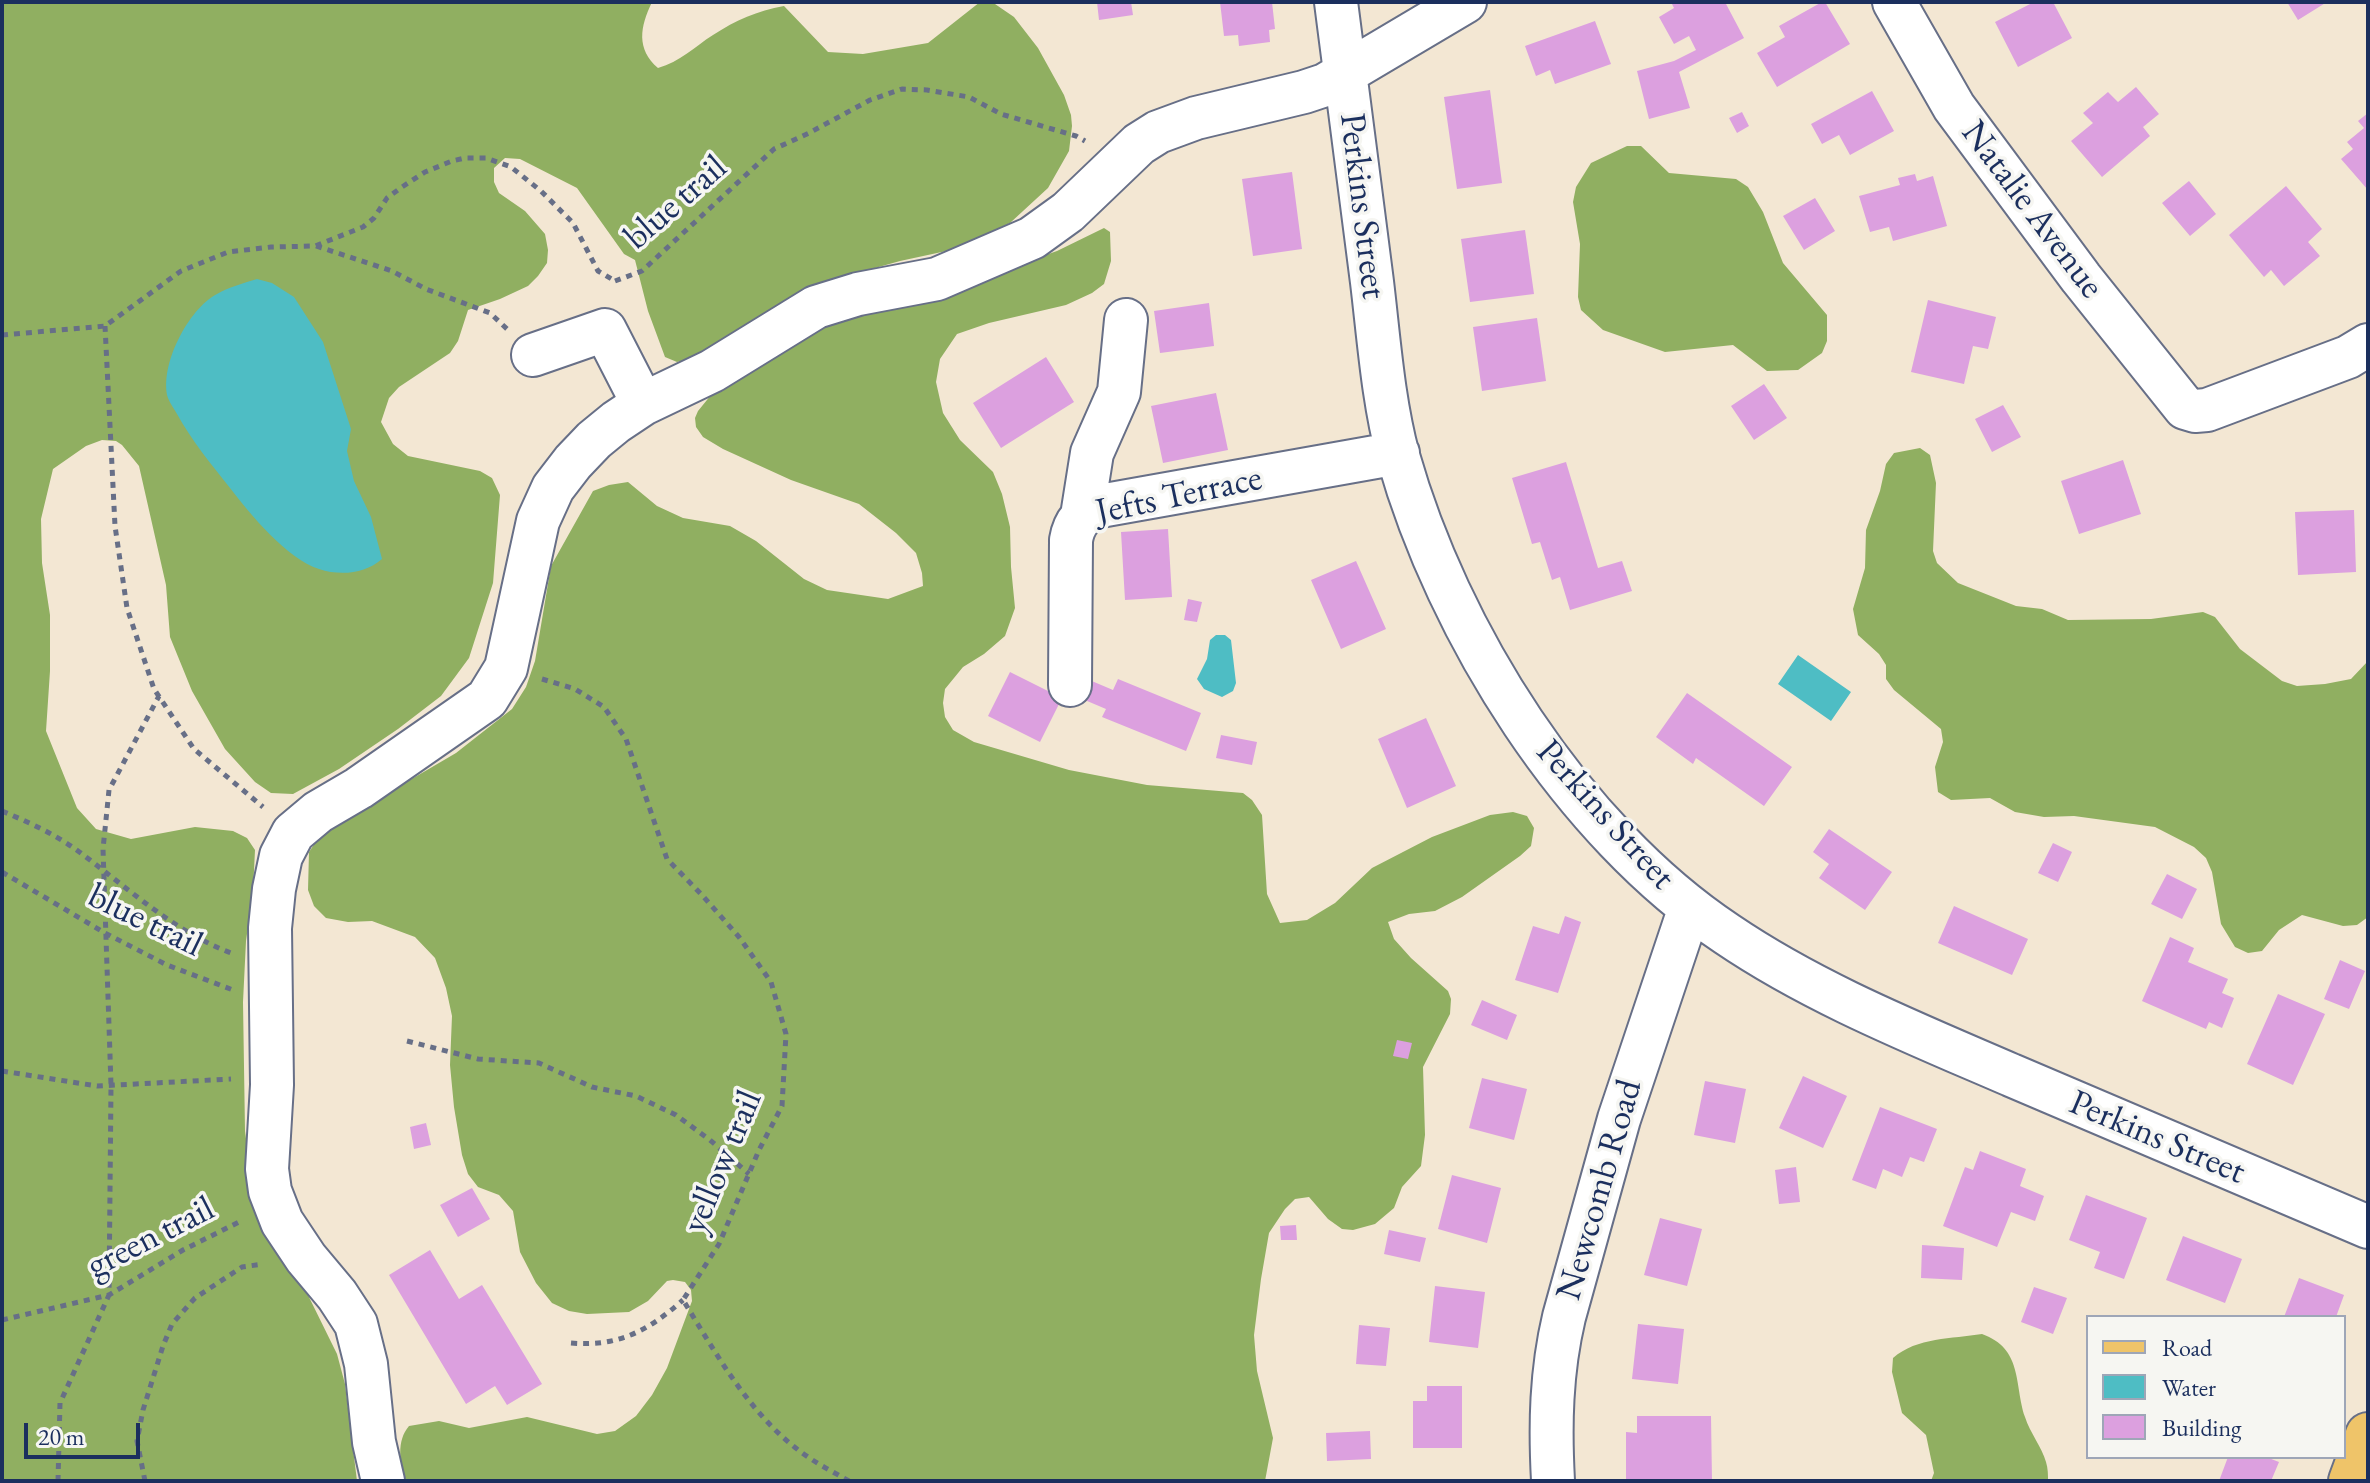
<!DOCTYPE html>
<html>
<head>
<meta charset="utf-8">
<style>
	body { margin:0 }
	#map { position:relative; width:2370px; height:1483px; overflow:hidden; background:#f3e7d3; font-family:"EB Garamond",serif }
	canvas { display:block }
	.frame { position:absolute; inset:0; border:4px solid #1b2f5e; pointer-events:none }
	.legend { position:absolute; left:2086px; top:1315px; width:260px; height:144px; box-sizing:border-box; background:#f6f6f2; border:2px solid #9ea6b7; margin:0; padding:10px 14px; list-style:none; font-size:24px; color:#1b2f5e }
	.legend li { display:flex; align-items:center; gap:16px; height:40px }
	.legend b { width:40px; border:2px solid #9ea6b7 }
	.scale { position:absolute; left:24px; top:1423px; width:116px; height:36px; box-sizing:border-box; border:4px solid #1b2f5e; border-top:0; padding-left:10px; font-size:24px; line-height:28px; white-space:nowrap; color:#1b2f5e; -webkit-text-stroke:6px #f6f6f2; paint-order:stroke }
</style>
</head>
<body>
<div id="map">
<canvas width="2370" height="1483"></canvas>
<div class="frame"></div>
<ul class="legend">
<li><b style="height:10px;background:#efc469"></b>Road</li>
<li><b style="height:22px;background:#4ebdc4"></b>Water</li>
<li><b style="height:22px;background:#dca0df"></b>Building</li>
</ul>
<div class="scale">20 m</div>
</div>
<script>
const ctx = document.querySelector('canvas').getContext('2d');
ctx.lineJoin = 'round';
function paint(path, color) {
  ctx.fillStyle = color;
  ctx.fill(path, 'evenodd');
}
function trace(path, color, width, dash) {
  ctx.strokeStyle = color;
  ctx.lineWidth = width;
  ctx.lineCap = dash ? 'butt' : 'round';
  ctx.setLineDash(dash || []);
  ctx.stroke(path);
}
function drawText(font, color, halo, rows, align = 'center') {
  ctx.font = font + ' "EB Garamond",serif';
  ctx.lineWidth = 7;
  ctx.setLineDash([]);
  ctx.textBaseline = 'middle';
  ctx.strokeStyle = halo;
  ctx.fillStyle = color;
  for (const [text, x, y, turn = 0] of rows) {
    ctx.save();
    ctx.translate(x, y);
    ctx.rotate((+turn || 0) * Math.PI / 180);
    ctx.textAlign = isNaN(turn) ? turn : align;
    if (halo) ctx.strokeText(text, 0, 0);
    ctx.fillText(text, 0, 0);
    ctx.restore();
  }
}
paint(new Path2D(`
	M2,2H652C640,27 636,49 658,68C680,62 694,47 713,35C736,20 757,11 784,6L828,52L863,54L928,43L980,2L995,4L1014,17L1038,48L1064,95L1071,115L1072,126L1069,151L1048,188L1010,223L951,250L900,261L836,279L798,293L773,314L701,356L677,362L665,357L648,311L635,260L624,254L577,188L520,159L505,158L494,168V182L499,193L525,211L545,234L548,250L547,263L538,276L528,286L500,299L468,310L458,341L450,353L399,387L389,398L381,422L393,444L408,456L480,471L492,478L500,495L493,583L469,658L441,696L398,729L339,769L293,794L271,793L255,782L225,749L192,691L170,637L166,585L139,466L122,445L116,441L102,440L86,446L53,469L41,519L42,563L50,615V671L46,731L77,808L96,829L131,839L195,827L233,831L247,838L255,850L253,891L246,941L243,1002L245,1131L253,1192L304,1287L337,1354L345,1384L357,1481H2Z
	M1627,146H1641L1669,173L1736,179L1748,187L1763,212L1783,263L1827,315V341L1822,353L1798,370L1767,371L1733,345L1665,352L1603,330L1581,310L1578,297L1580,244L1573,202L1576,187L1591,163Z
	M1104,228L1110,232L1111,261L1104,284L1092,293L1066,305L989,323L957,334L940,359L936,382L943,413L960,440L993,472L1002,494L1010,527L1011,567L1015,608L1005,636L984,654L963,667L945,689L943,703L945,717L953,730L974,742L1069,770L1147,785L1243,793L1252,800L1262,815L1267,894L1280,923L1307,920L1335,903L1372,868L1432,837L1490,815L1513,812L1527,816L1534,828L1531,846L1520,856L1462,897L1435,911L1409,914L1388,922L1394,939L1411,958L1448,991L1451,999L1450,1014L1423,1067L1425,1135L1421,1166L1402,1187L1394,1208L1375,1224L1353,1230L1342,1229L1328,1219L1309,1197L1295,1199L1285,1209L1269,1233L1261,1279L1254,1335L1257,1371L1273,1438L1265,1481H405C400,1463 396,1441 409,1426L439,1421L469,1428L527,1417L597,1434L615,1431L636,1416L652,1395L667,1368L692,1301L691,1290L685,1282L673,1280L667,1281L648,1301L629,1312L587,1314L569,1311L552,1303L536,1283L520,1252L513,1211L499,1195L478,1187L468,1174L462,1155L454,1107L450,1065L452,1016L446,988L435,958L415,937L372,921L348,922L326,918L314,906L308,890L309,852L323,831L456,753L512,709L526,687L535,661L551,566L593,491L609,485L628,482L657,506L683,518L730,526L756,541L804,579L827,590L888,599L923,586L922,573L916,553L896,533L859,504L791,480L723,449L703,437L696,427L695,418L698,411L720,384L802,337L842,319L1006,269L1057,251Z
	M1920,448L1930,455L1936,483L1933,551L1937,563L1958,583L2016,606L2042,609L2068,620L2151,619L2203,612L2215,617L2240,649L2282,681L2297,686L2325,684L2351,679L2368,661V917L2357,925L2343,926L2302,915L2279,930L2262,951L2248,953L2235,947L2221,924L2212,872L2206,858L2194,847L2155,827L2074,816L2044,817L2015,812L1990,798L1951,800L1938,792L1935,767L1943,742L1941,729L1894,690L1886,679V665L1879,654L1858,635L1853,609L1865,568L1866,530L1880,491L1886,464L1894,453Z
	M1982,1334C2023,1349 2014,1383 2025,1417C2030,1433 2042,1447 2046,1462C2048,1468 2048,1475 2048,1481H1931L1934,1473L1926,1435L1902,1413L1892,1372L1893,1358C1917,1337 1952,1339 1982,1334Z`), '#90af61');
paint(new Path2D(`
	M257,279L272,283L294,297L323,342L351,429L347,451L354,481L371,517L382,559C365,574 340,576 319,569C287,559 250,514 230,488C211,464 192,441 177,414C174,409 170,403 168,398C159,366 188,309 217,294C229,287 244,283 257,279Z
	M1216,635H1225L1231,640L1236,683L1233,691L1222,697L1204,689L1197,679L1207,659L1210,640Z
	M1798,655L1851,692L1831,721L1778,684Z`), '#4ebdc4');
paint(new Path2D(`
	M1097,2H1131L1133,15L1099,20Z
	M1220,2H1272L1275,29L1269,30L1270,42L1239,46L1238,35L1224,36Z
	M1671,2H1725L1744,38L1679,72L1690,108L1649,119L1637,71L1674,61L1696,50L1689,36L1674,44L1659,17L1674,8Z
	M1822,2H1825L1850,44L1777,87L1757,53L1785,37L1779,26Z
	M2034,2H2053L2072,38L2018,67L1995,22Z
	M2287,2H2327L2298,20Z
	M1595,21L1611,64L1555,84L1550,70L1536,76L1525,46Z
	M2136,87L2159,114L2143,127L2150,136L2102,177L2071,141L2093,123L2083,113L2108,92L2118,102Z
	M1490,90L1502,183L1457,189L1444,97Z
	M1872,91L1894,131L1850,155L1839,135L1822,144L1811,124Z
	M1742,112L1749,126L1737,133L1729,118Z
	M2368,113V190L2341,159L2353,149L2347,142L2364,128L2358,121Z
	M1292,172L1302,249L1253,256L1242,179Z
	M1915,174L1917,181L1933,176L1947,226L1893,241L1889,227L1870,232L1859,196L1900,185L1898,178Z
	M2189,181L2216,214L2190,236L2162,203Z
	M2286,186L2322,229L2308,242L2320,256L2284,286L2271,270L2264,277L2229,235Z
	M1815,198L1835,231L1804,250L1783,216Z
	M1525,230L1534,294L1470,302L1461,239Z
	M1928,300L1996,317L1988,349L1973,346L1964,384L1911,372Z
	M1209,303L1214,346L1160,353L1154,311Z
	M1537,318L1546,381L1482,391L1473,327Z
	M1046,357L1074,402L1001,448L973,403Z
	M1764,384L1787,418L1754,440L1731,406Z
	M1216,393L1228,450L1163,463L1151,406Z
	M2003,405L2021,437L1992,452L1975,419Z
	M2123,460L2141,514L2079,534L2061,481Z
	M1566,462L1598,568L1622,561L1632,591L1570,610L1560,577L1552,580L1540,542L1532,544L1512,478Z
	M2354,510L2356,572L2298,575L2295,512Z
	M1168,529L1172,597L1125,600L1121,532Z
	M1356,561L1386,629L1341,649L1311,580Z
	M1188,599L1202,602L1197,622L1184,620Z
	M1010,672L1062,698L1040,742L988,716Z
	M1087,679L1113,690L1118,679L1201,713L1186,751L1102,717L1106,709L1080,698Z
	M1687,693L1792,767L1764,806L1696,758L1693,764L1656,737Z
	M1426,718L1456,786L1407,808L1378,739Z
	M1221,735L1257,742L1252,765L1216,758Z
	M1829,829L1892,872L1865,910L1819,878L1829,864L1813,852Z
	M2053,843L2072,852L2058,882L2038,873Z
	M2167,874L2197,889L2182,919L2151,904Z
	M1954,906L2028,939L2012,975L1938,943Z
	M1565,916L1581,922L1558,993L1515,980L1533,926L1559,934Z
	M2170,937L2194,948L2188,962L2228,979L2222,993L2234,998L2222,1028L2209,1022L2206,1029L2142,1001Z
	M2340,960L2365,971L2349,1009L2324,999Z
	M2278,994L2325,1014L2293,1085L2247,1064Z
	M1482,1000L1517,1015L1507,1040L1471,1025Z
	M1397,1040L1412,1043L1408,1059L1393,1056Z
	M1803,1076L1847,1096L1823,1148L1779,1128Z
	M1482,1078L1527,1089L1514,1140L1469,1128Z
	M1705,1081L1746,1089L1735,1143L1694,1135Z
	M1880,1107L1937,1129L1924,1162L1910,1157L1902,1177L1883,1169L1876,1189L1852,1180Z
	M426,1123L431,1145L414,1149L410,1127Z
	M1980,1151L2026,1169L2020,1186L2044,1196L2035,1221L2011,1212L1997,1247L1943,1226L1965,1167L1973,1170Z
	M1796,1167L1800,1202L1779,1204L1775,1170Z
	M1452,1175L1501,1188L1487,1243L1438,1229Z
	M472,1188L490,1219L458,1237L440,1205Z
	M2086,1195L2147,1218L2124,1279L2094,1268L2100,1252L2069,1240Z
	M1660,1218L1702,1229L1687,1286L1644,1275Z
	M1296,1225L1297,1240H1281L1280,1226Z
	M1389,1230L1426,1238L1420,1262L1384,1254Z
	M2183,1236L2242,1259L2225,1303L2166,1280Z
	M1922,1245L1964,1248L1962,1280L1921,1278Z
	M430,1250L459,1299L482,1285L542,1384L507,1405L495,1386L466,1404L389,1275Z
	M2299,1278L2344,1295L2336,1317H2284Z
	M1435,1286L1485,1292L1478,1348L1429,1342Z
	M2034,1287L2067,1298L2053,1334L2021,1322Z
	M1638,1324L1684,1329L1678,1384L1632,1379Z
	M1359,1325L1390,1328L1386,1366L1356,1364Z
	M1427,1386H1462V1448H1413V1401H1427Z
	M1637,1416H1711L1712,1481H1626V1432L1637,1433Z
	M1370,1431L1371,1459L1327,1461L1326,1433Z
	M2228,1457H2266L2279,1462L2271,1481H2219Z`), '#dca0df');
const minor = new Path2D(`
	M1336,2C1348,95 1360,189 1372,282C1379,340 1383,400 1398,456C1448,633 1572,831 1727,934C1814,993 1914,1033 2011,1075C2130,1126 2249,1177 2368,1227
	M1894,2L1954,107L2081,278L2185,408L2195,411L2207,410L2348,357L2368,345
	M533,355L605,330L643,404
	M1082,516L1092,453L1119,392L1126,320
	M1070,685L1071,540C1074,522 1083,512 1100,506L1398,453
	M383,1481L374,1442L366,1364L356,1324L337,1295L306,1258L282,1222L270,1191L267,1169L272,1085L270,928L274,889L281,856L293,833L318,812L359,788L487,699L506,668L538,521L553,488L573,462L594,440L616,422L643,404L712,371L816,307L858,294L937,279L1032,238L1068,212L1139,144L1158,132L1196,118L1304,92L1325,85L1465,2
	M1553,1481C1550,1425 1551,1372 1564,1317L1619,1119L1690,907`);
const major = new Path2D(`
	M2351,1481L2368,1435`);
trace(minor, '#676f87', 46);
trace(major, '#676f87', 48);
trace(new Path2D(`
	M316,246L392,271L426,289L490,313L507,329
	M615,281L642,271L774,149L809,133L870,100L902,89L927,90L969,97L1001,114L1076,136L1085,141
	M105,326L115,526L127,608L154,689L194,749L263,807
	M2,335L105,326L181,271L228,252L271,247L315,246L363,227L374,218L387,198L402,187L425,172L452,161L465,158H486L511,167L541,191L573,223L598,271L615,281
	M542,679L575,689L604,707L626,739L667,859L701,894L739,937L771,982L786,1034L782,1106L759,1150L719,1244L683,1300C719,1358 753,1421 811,1459C823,1467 837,1474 849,1481
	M2,811C28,822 55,834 78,851C128,888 173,931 231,953
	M2,872L105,933L167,965L233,990
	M407,1041L478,1059L539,1063L592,1087L636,1096L676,1115L710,1140L749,1174
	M2,1071L97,1086L231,1079
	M2,1320L109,1295L183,1250L239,1222
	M571,1343C618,1347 648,1331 683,1300
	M58,1481L60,1403L109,1295L111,1085L103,849L109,790L159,696
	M145,1481L137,1441L143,1410L163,1346L172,1324L195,1298L242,1267L263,1264`), '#676f87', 5, [6, 6]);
trace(minor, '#fff', 42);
trace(major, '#efc469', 44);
drawText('36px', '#1b2f5e', '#f6f6f2', [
	["blue trail",676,203,-41],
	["Perkins Street",1362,206,83],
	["Natalie Avenue",2032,210,53],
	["Jefts Terrace",1179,496,-12],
	["Perkins Street",1605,815,48],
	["blue trail",145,921,26],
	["Perkins Street",2157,1138,23],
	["yellow trail",723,1162,-67],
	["Newcomb Road",1600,1190,-74],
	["green trail",151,1238,-27]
]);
</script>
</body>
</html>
